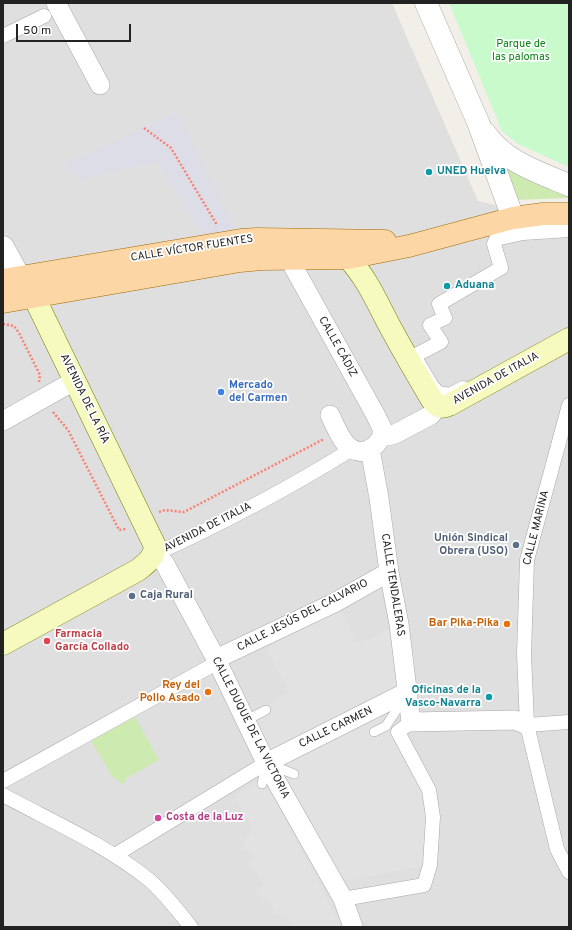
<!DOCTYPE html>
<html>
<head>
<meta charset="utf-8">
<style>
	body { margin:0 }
	#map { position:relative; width:572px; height:930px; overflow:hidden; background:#f2efe9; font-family:Overpass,sans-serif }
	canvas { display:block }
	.frame { position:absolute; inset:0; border:4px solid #222; pointer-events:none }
	.scale { position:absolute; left:16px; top:24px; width:115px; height:18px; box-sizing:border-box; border:2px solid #222; border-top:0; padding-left:5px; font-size:12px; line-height:14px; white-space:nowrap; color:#222; -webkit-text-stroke:3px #fff; paint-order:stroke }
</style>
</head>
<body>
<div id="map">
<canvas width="572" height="930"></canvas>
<div class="frame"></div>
<div class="scale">50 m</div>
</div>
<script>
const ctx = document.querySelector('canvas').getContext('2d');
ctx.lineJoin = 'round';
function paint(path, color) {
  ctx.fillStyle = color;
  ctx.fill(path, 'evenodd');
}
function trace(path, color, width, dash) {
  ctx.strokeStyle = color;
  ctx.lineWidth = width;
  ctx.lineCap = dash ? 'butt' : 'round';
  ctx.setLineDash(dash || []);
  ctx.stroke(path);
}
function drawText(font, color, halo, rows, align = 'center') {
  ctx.font = font + ' Overpass,sans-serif';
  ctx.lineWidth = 3.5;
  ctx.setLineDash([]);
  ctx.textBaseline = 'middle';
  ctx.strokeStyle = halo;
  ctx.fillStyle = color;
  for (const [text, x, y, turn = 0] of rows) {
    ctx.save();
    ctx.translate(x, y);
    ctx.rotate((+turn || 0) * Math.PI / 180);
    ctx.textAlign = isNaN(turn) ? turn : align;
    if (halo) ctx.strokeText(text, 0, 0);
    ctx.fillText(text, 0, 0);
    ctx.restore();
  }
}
paint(new Path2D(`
	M3,3H392L478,201L569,223V927H3Z`), '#e0dfdf');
paint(new Path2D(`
	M497,156L569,193V198L516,200Z
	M135,717L159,760L125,779L126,782L122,784L112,776L91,741Z`), '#cdebb0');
paint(new Path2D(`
	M449,3H569V167L518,144L502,131Z`), '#c8facc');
paint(new Path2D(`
	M340,609L357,643L372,638L391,627L399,687L272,752L251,714L269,705L287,693L285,684L266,648Z
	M382,714L423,793L429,819L427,848L422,866L350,880L330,873L270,769Z
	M257,782L268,787L342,927H294L286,916L276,914L268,902L254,892L264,884L247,862L254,856L241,848L252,828L235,796Z`), '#e2e2e2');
paint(new Path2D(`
	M176,112L241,240L209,245L157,162L80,180L65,163L127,136Z`), '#dddde8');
const service = new Path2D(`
	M245,721L266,710
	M374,732L386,726L405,697
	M262,784L266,763L294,774`);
const pedestrian = new Path2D(`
	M3,36L44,16
	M463,388L450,395L438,393L432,386L414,356L441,342L430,325L445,318L439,304L501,268L494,244L496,239L523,233L569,230
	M569,405L527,560L524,654L527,725L557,849L569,872
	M153,555C221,524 288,489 352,449
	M527,725L569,722
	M3,781L211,666L216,659
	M3,795C51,821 106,845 148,879C163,891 179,912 191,927
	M115,855L266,763
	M343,899L424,885L430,865L433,817L429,790L398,732L411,722`);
const minor = new Path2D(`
	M56,3L100,85
	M302,250L294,254L291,260L294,268L375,414L382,428V435
	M330,415C337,429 345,455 365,451C370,449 376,446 378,442
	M3,421L74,381
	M382,435L388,436L395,434L431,415L438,406
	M370,449L379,498L389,572L399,624L411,722L515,720L527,725
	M153,555L159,557L165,564L216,659L266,763L343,899L353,927
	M216,659L334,603L389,572
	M266,763L407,692`);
const tertiary = new Path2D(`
	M426,3L478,122L513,218
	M485,133C503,161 540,173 569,185
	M3,247L20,278L30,292`);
const secondary = new Path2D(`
	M348,258C366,277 376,300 388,323C402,349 417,375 432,400C437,407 442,408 449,405L569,339
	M3,644L138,570C147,563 154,558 155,546L34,297`);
const primary = new Path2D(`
	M3,280L241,240L257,239L385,241
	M3,302L240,261L261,259L348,258L409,246L513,218L543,214H569`);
trace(service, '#a9a9a9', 10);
trace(pedestrian, '#a9a9a9', 15);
trace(minor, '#a9a9a9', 20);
trace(tertiary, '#a9a9a9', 23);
trace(secondary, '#707d05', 23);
trace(primary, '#a06b00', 23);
trace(new Path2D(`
	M144,128L171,148L217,225
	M3,324L14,326L19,333L40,375L39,382
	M53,412L68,430L119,530L126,529
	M159,512L165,510L184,512L324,439`), '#fa8072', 2.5, [2, 2]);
trace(service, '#fff', 9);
trace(pedestrian, '#fff', 14);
trace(minor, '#fff', 19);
trace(tertiary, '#fff', 22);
trace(secondary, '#f7fabf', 22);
trace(primary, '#fcd6a4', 22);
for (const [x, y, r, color] of [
	[429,172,4,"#0f9aa8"],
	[447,286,4,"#0f9aa8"],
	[221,392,4,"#3f7fe0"],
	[516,545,4,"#5c6f8a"],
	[132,596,4,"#5c6f8a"],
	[507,624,4,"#e8710a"],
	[47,641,4,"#e0444e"],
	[208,692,4,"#e8710a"],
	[489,697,4,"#0f9aa8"],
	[158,818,4,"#d1479c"]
]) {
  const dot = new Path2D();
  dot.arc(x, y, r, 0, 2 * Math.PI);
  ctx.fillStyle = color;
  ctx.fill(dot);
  trace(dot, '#fff', 1.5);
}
drawText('11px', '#0c8416', '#fff', [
	["Parque de",521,45],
	["las palomas",521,58]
]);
drawText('bold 11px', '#0d838f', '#fff', [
	["UNED Huelva",437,172],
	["Aduana",455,286],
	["Oficinas de la",481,691,"right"],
	["Vasco-Navarra",481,704,"right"]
], 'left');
drawText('11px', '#222', '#fff', [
	["CALLE VÍCTOR FUENTES",192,249,-9],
	["CALLE CÁDIZ",337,347,61],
	["AVENIDA DE ITALIA",496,379,-29],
	["AVENIDA DE LA RÍA",84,399,64],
	["AVENIDA DE ITALIA",208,528,-27],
	["CALLE MARINA",537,528,-76],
	["CALLE TENDALERAS",392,585,81],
	["CALLE JESÚS DEL CALVARIO",303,616,-27],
	["CALLE DUQUE DE LA VICTORIA",250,728,63],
	["CALLE CARMEN",336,728,-26]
]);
drawText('bold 11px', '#366cbe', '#fff', [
	["Mercado",229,386],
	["del Carmen",229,399]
], 'left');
drawText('bold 11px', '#4e5e75', '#fff', [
	["Unión Sindical",508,539],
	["Obrera (USO)",508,552],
	["Caja Rural",140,596,"left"]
], 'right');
drawText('bold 11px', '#c56008', '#fff', [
	["Bar Pika-Pika",499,624],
	["Rey del",200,686],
	["Pollo Asado",200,699]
], 'right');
drawText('bold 11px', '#be3a42', '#fff', [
	["Farmacia",55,635],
	["García Collado",55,648]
], 'left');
drawText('bold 11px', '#b23c85', '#fff', [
	["Costa de la Luz",166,818]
], 'left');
</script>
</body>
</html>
